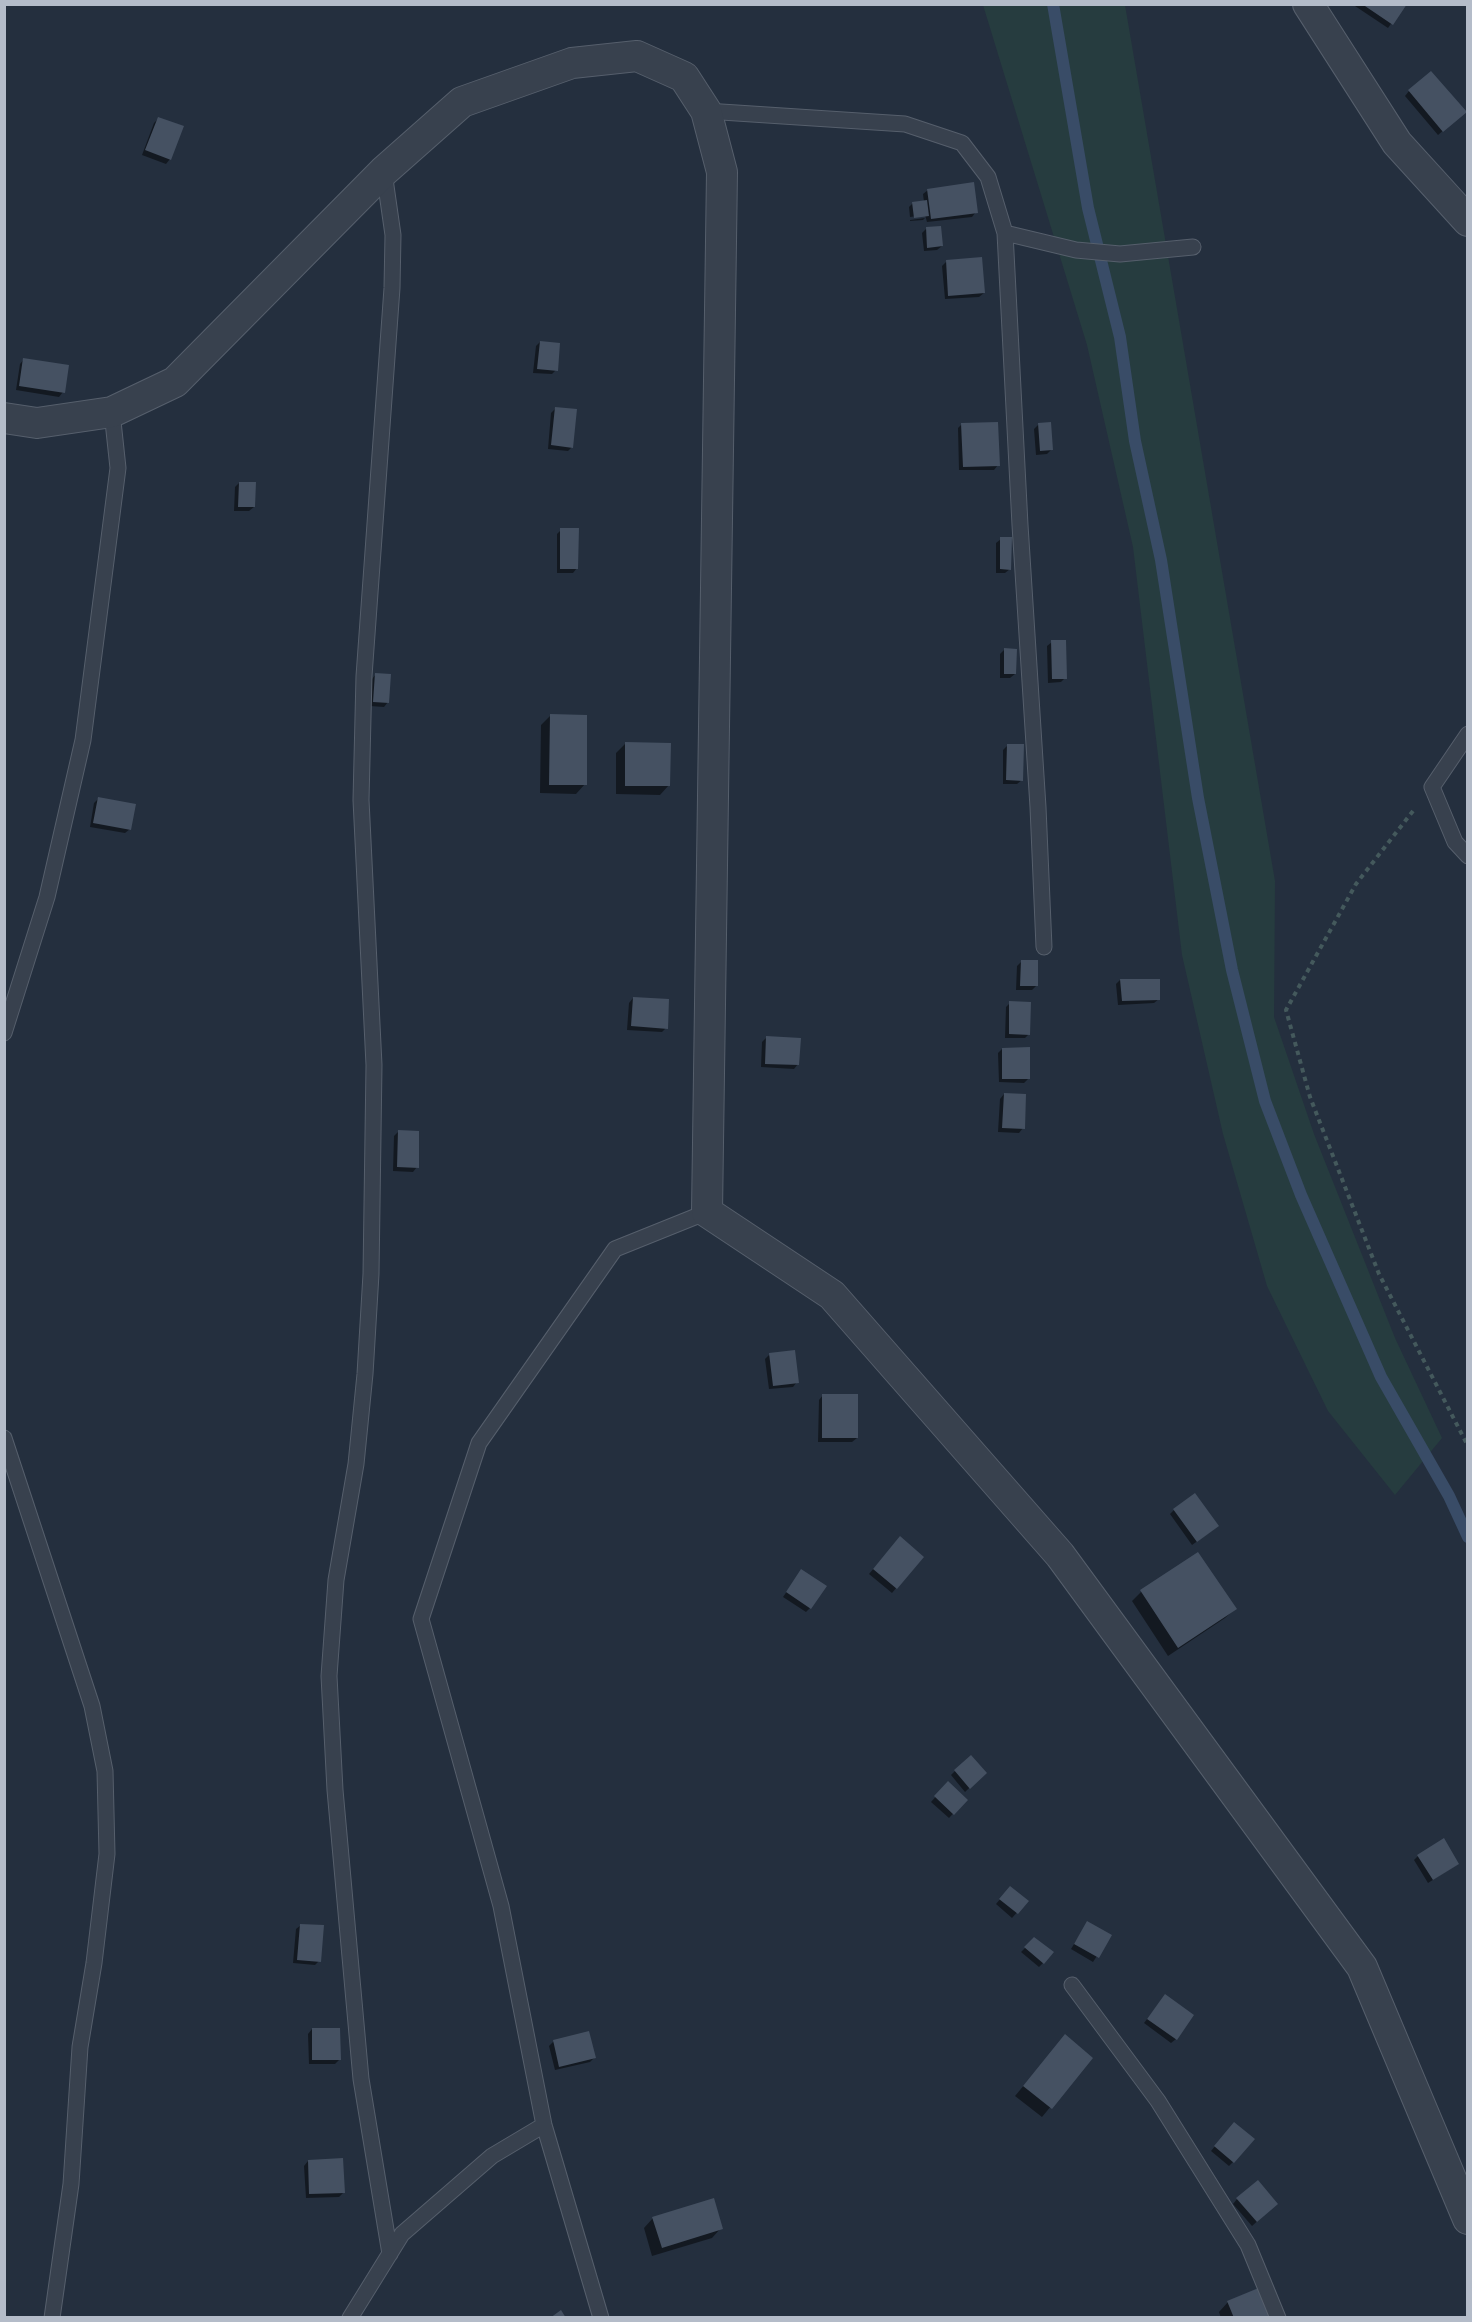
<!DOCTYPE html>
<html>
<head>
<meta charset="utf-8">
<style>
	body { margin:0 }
	#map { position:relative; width:1472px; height:2322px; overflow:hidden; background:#242f3e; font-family:"Noto Sans",sans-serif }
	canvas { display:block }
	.frame { position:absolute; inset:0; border:6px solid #b4bcc9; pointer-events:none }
</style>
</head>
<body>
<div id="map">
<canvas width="1472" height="2322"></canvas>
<div class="frame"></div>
</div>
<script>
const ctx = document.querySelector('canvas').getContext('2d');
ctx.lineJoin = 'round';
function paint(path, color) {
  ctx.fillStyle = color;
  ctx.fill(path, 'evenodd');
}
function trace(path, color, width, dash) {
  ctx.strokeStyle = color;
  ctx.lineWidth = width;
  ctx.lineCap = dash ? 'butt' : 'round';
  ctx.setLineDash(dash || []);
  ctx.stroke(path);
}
paint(new Path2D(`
	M983,5H1125L1275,881L1274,1017L1314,1134L1395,1338L1442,1438L1395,1495L1328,1411L1267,1286L1223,1134L1182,955L1133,547L1087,345Z`), '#263c3f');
paint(new Path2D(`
	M1352,4H1405L1388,28Z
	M1409,91L1460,116L1438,135L1405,96Z
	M158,119L170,159L166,164L142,155L154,123Z
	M928,190L976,212L972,217L927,222L925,215L910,217L909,207L913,203L924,202L923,194Z
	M925,218L923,220L910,221V220Z
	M926,229L942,246L937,250L924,251L922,233Z
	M946,262L984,293L979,297L945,299L942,266Z
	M540,342L556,370L552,374L533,373L536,346Z
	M24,359L63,392L59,397L16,390L20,364Z
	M555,409L572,447L568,451L548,449L551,413Z
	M962,424L998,465L994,470H959L958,428Z
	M1039,424L1051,450L1047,454L1036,455L1034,429Z
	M239,483L254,507L249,511H234L235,487Z
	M561,530L577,568L573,573H557V534Z
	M1001,539L1010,569L1005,573H996V543Z
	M1052,642L1065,678L1061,682L1048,683L1047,646Z
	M1004,650L1015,674L1010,678H1000V654Z
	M376,674L388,702L384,707L370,706L372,679Z
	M550,716L585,784L576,794L540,793L541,725Z
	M625,744L669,785L660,795L616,794V753Z
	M1007,746L1022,780L1017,784H1003V750Z
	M99,798L130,829L125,833L90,827L94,803Z
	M1022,961L1037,985L1032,990H1016L1017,966Z
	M1120,980L1159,999L1154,1003L1118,1005L1116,984Z
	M633,998L666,1028L662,1032L627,1030L629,1003Z
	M1010,1003L1029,1034L1025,1038H1005L1006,1007Z
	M766,1038L798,1064L794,1069L761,1067L762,1042Z
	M1002,1049L1029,1078L1024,1083L999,1082L998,1053Z
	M1004,1094L1023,1128L1019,1133L998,1132L1000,1099Z
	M398,1132L417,1167L413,1172L393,1171L394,1136Z
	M769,1355L797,1382L793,1387L769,1389L765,1359Z
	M823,1395L857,1438L852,1442H818L819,1400Z
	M1174,1510L1213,1530L1192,1545L1170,1514Z
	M896,1542L922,1557L892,1593L869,1574Z
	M801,1571L810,1608L806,1612L783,1597Z
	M1141,1592L1235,1609L1225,1618L1168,1656L1132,1601Z
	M955,1771L985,1773L965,1792L951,1775Z
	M948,1783L966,1800L949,1818L931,1802Z
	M1418,1856L1458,1864L1428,1883L1414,1860Z
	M1006,1892L1027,1901L1012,1918L996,1904Z
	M1087,1923L1110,1936L1093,1962L1071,1949Z
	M301,1925L319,1961L315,1965L293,1963L296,1929Z
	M1034,1939L1043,1963L1039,1967L1021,1952Z
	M1161,2001L1176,2039L1171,2043L1144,2023Z
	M312,2029L339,2060L335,2064H309L308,2034Z
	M1065,2036L1091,2058L1042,2117L1015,2096Z
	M553,2042L594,2058L590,2062L555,2070L549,2046Z
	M1230,2128L1233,2162L1229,2166L1211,2151Z
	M308,2161L344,2192L339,2197L306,2198L304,2166Z
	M1237,2199L1272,2208L1252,2226L1233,2204Z
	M653,2218L721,2228L712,2238L652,2256L644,2228Z
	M1228,2302L1272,2318H1221L1219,2312Z`), '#0007');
trace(new Path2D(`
	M1053,4L1088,208L1120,337L1135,441L1161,560L1198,798L1232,970L1265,1101L1301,1195L1381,1377L1449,1496L1468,1537`), '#394c67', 12);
paint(new Path2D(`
	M1362,4H1407L1393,25Z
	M1431,71L1467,112L1443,132L1408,90Z
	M158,117L184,126L171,160L145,150Z
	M974,182L978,213L931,219L927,189Z
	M927,200L929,216L914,218L912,202Z
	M941,226L943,246L927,248L926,227Z
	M982,257L985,293L948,296L946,260Z
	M540,341L560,343L558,371L537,369Z
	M23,358L69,365L65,393L19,386Z
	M555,407L577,409L573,448L551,445Z
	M998,422L1000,466L963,467L961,423Z
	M1051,422L1053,450L1040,451L1038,423Z
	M239,482H256L255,507H238Z
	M560,528H579L578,569H560Z
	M1000,537H1012L1011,570L1000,569Z
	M1051,640H1066L1067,679H1052Z
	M1004,648L1017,649L1016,674H1004Z
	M375,673L391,674L389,703L373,702Z
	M550,714L587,715V785H549Z
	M625,742L671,743L670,786H625Z
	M1007,744H1024L1023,781L1006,780Z
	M98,797L136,804L131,830L93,823Z
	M1021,960H1038V986H1020Z
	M1120,979H1160V1000L1122,1001Z
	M633,997L669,999L668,1029L631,1026Z
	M1009,1001L1031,1002L1030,1035L1009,1034Z
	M766,1036L801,1038L799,1065L765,1064Z
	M1030,1047V1079H1002V1048Z
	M1004,1093L1026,1094L1025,1129L1002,1128Z
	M398,1130L419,1131V1168L397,1167Z
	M795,1350L799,1383L773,1386L769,1353Z
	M822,1394H858V1438H822Z
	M1195,1493L1219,1526L1197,1542L1173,1509Z
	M900,1536L924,1557L897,1589L873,1569Z
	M1198,1552L1237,1609L1178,1648L1140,1590Z
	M801,1569L827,1586L811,1609L786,1592Z
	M971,1755L987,1773L970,1789L954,1770Z
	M948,1781L968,1800L954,1815L934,1796Z
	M1444,1838L1459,1864L1433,1880L1417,1855Z
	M1010,1886L1029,1901L1018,1914L999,1899Z
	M1087,1921L1112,1935L1099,1958L1074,1944Z
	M300,1924L324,1925L321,1962L297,1960Z
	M1034,1937L1054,1952L1044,1964L1024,1947Z
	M1165,1994L1194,2015L1177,2040L1147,2019Z
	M312,2028H340L341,2060H312Z
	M589,2031L596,2058L559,2067L553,2040Z
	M1065,2034L1093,2058L1052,2109L1023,2086Z
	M1234,2122L1255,2139L1234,2163L1214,2146Z
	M343,2158L345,2193L309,2194L308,2160Z
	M1258,2180L1278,2204L1257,2222L1236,2198Z
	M714,2198L723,2229L662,2248L652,2217Z
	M1261,2287L1273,2318H1234L1227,2301Z
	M561,2310L566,2318H550Z`), '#455162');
const service = new Path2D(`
	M706,111L905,124L962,143L988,177L1005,233L1020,525L1038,807L1044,947
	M384,172L393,235L392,288L364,676L361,800L374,1065L371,1274L365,1374L356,1464L336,1580L329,1676L335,1790L361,2079L390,2254
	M1005,233L1076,250L1120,254L1193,247
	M1468,734L1432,787L1455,842L1468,856
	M4,1033L47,897L83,740L118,468L112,412
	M4,1438L92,1706L105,1771L107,1854L94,1963L80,2047L71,2184L52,2318
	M1072,1985L1158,2101L1248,2245L1278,2318
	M350,2318L402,2234L492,2156L544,2125
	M601,2318L544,2125L501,1906L421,1619L479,1443L615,1249L707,1212`);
const minor = new Path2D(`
	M1308,4L1397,143L1468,221
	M4,418L37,423L112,412L175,382L384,171L462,102L572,63L637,56L684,77L706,111L722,172L707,1212L832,1295L1060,1555L1362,1967L1468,2219`);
trace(service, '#565f6c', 17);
trace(minor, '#565f6c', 32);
trace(new Path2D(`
	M1413,811L1356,884L1286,1010L1310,1097L1379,1274L1468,1446`), '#44595c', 4, [4.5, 4.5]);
trace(service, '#38414e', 15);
trace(minor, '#38414e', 30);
</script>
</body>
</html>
